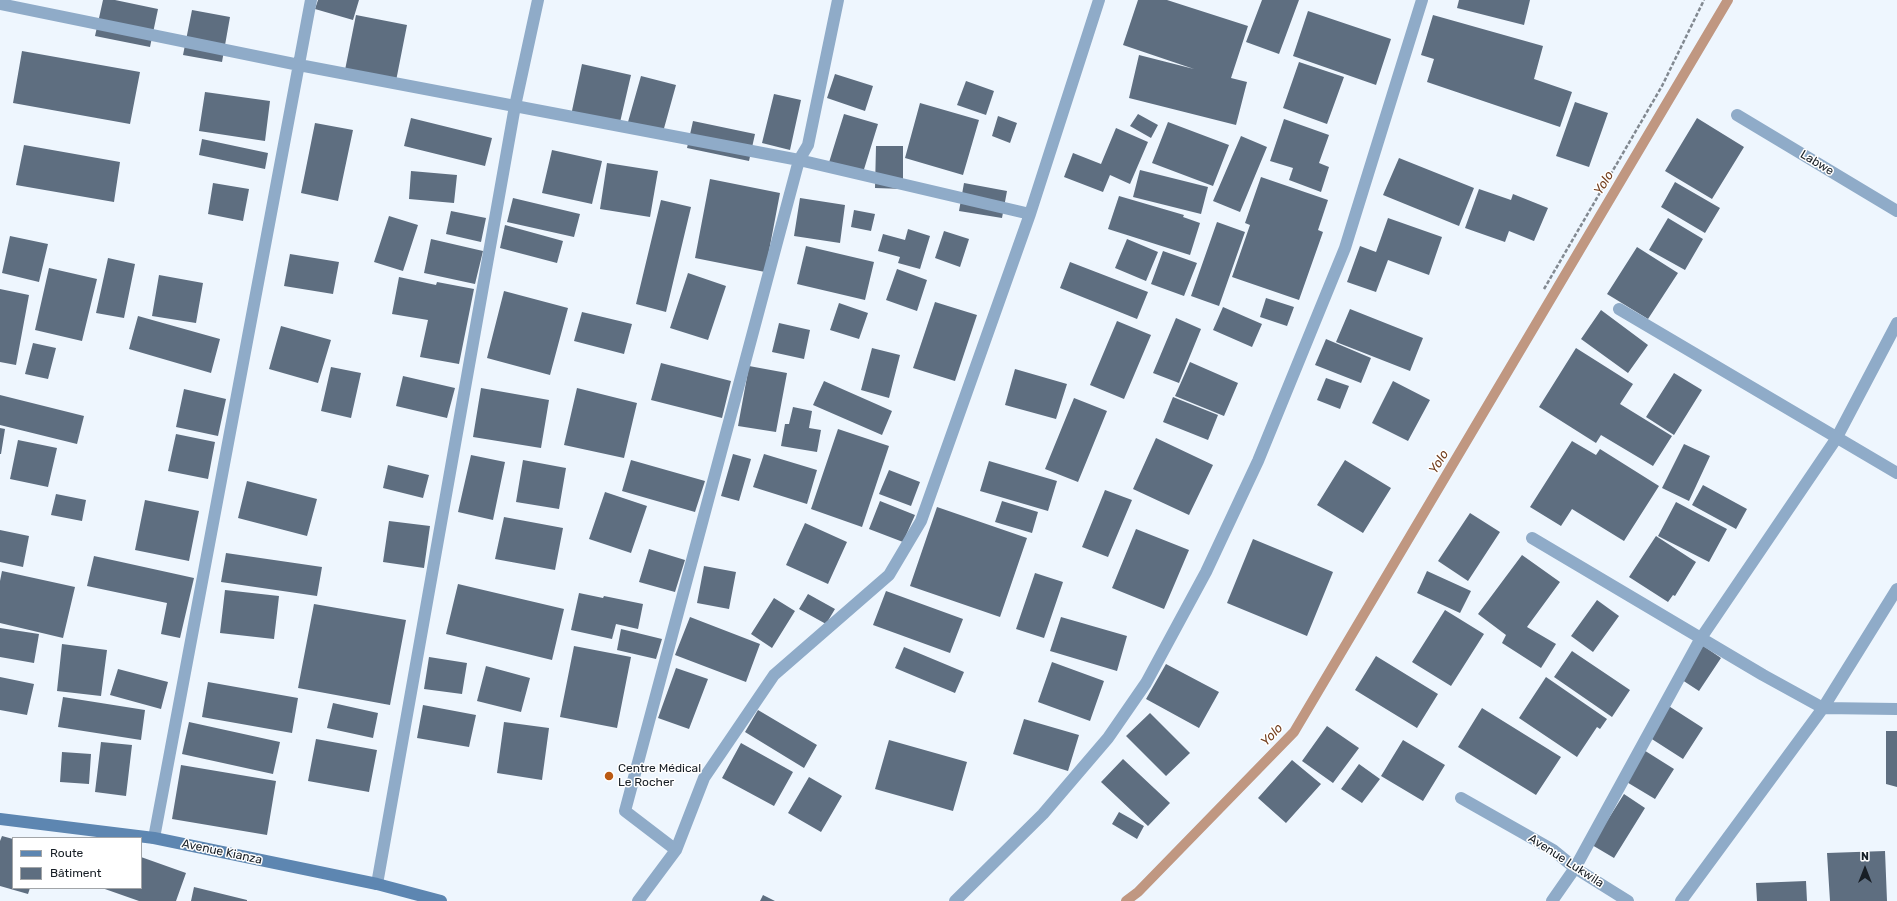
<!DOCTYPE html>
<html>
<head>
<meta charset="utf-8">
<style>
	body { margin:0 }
	#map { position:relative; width:1897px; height:901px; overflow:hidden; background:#eef6fe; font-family:Rubik,sans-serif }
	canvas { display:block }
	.legend { position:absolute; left:12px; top:837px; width:130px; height:52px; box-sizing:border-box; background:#fff; border:1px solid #a2a5a8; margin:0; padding:5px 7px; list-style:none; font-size:12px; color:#171e25 }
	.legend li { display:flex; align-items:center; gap:8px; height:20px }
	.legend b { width:20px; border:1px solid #a2a5a8 }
	.north { position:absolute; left:1845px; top:849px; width:40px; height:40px; -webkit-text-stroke:3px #fff; paint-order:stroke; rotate:0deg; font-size:11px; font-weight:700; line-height:16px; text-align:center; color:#171e25 }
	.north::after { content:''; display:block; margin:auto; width:14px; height:18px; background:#171e25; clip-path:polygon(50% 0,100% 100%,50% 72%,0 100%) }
</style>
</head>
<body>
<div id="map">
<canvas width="1897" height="901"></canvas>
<ul class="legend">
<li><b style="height:5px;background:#5d86b1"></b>Route</li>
<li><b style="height:11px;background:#5e6e80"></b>Bâtiment</li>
</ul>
<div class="north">N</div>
</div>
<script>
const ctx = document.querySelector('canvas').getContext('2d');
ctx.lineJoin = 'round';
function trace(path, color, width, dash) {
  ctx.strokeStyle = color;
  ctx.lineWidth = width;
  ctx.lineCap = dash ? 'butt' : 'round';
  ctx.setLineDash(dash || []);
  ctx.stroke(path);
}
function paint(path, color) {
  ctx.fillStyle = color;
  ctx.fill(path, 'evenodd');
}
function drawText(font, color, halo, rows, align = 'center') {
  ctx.font = font + ' Rubik,sans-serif';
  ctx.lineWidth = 3;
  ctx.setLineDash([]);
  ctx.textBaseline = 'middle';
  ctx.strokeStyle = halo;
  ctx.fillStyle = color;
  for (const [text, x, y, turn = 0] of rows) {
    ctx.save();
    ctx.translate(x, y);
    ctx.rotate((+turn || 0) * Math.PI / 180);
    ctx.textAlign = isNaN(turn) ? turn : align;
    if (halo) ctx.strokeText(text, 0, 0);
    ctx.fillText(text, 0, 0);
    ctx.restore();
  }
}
trace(new Path2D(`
	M1126,901L1138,892L1294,732L1728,0`), '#c09781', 10);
paint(new Path2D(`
	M103,0H115L158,9L150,47L95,36Z
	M318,0H359L353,20L315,9Z
	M1138,0H1167L1248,26L1231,78L1247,82L1236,125L1129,98L1139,55L1194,69L1123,45Z
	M1262,0H1299L1279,54L1246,42Z
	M1459,0H1530L1524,25L1457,8Z
	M192,10L230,17L222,62L183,55Z
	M1308,11L1391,39L1376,85L1293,56Z
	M356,15L407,25L396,81L345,70Z
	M1433,15L1543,46L1534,79L1572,92L1560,127L1427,82L1434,59L1421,55Z
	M22,51L140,72L130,124L13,103Z
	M1299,62L1344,77L1327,124L1283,108Z
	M582,64L631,75L618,131L570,120Z
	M835,74L873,86L865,111L827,98Z
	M641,76L676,85L663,132L628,122Z
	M966,81L994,91L986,115L957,105Z
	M205,92L270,101L265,141L199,131Z
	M774,94L801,100L790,150L762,143Z
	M1575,102L1608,113L1589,167L1556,156Z
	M920,103L979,120L963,175L905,158Z
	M844,114L878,124L861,179L827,169Z
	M1138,114L1158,125L1151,138L1130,126Z
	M998,116L1017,123L1010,143L992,136Z
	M411,118L492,138L485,166L404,146Z
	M1697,118L1744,147L1712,199L1665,171Z
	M1284,119L1329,135L1319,163L1329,167L1321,192L1289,180L1293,168L1270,161Z
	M693,121L755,134L749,161L687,148Z
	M1168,122L1229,145L1213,186L1152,163Z
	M315,123L353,130L338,201L301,193Z
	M1116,128L1148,142L1130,184L1110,175L1103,192L1064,177L1073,153L1101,164Z
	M1241,136L1267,147L1240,212L1213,201Z
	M202,139L268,153L265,169L199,155Z
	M24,145L120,162L114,202L16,185Z
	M876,146H903V189L875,188Z
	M552,150L602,161L592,204L542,193Z
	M1399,158L1474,188L1459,226L1383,195Z
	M607,163L658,171L650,217L600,209Z
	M1140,170L1208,187L1201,214L1133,197Z
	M411,171L457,175L454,203L409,199Z
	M1261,177L1328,200L1318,230L1323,232L1299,300L1232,277L1250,225L1245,223Z
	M710,179L780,193L765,272L695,258Z
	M1675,182L1720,208L1705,233L1661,207Z
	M213,183L249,189L243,221L208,214Z
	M964,183L1007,191L1002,218L959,211Z
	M1479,189L1511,200L1513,194L1548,208L1534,241L1509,231L1505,242L1465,228Z
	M1119,196L1184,215L1183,217L1200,223L1190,255L1108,229Z
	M513,198L580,214L574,237L507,222Z
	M800,198L845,205L840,243L794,236Z
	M661,200L691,207L666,312L636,304Z
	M854,210L875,214L871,231L851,227Z
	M451,211L486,218L481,242L446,234Z
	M389,216L418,225L403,271L374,262Z
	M1388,218L1442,237L1429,275L1388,260L1376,292L1347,282L1360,246L1376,252Z
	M1668,218L1703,239L1685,270L1649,250Z
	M1217,222L1245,232L1219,306L1191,296Z
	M505,225L563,241L557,263L500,248Z
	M908,229L930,236L920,269L898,263L900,257L878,251L883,234L905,240Z
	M944,231L969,239L960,267L935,258Z
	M10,236L48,244L39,282L2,273Z
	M431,239L483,251L475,284L424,273Z
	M1127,239L1158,252L1146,281L1115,268Z
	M806,246L874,262L865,300L797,284Z
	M1637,247L1678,273L1648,319L1607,294Z
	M1163,251L1197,263L1184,296L1151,284Z
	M290,254L339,262L333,294L284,286Z
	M108,258L135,264L124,318L96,313Z
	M1070,262L1148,292L1137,319L1060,288Z
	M49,268L97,279L82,341L35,330Z
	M897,269L927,280L917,311L886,300Z
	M688,273L726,286L708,340L670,328Z
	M159,275L203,283L196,323L152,316Z
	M399,277L436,285L437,282L474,289L459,364L420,357L428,320L392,314Z
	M0,289L29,295L16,365L0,362Z
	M504,291L568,308L550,375L487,358Z
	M1266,298L1294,307L1287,326L1260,317Z
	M935,302L977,315L955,381L913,368Z
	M839,303L868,313L859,339L830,330Z
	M1223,307L1262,324L1252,347L1213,330Z
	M1350,309L1423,338L1410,371L1336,342Z
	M1601,310L1648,345L1628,373L1581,339Z
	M582,312L632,324L624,354L574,341Z
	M138,316L220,339L211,373L129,349Z
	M1176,318L1201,329L1179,383L1153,373Z
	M1117,321L1151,335L1124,399L1090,385Z
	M779,323L810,330L804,359L772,352Z
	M281,326L331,340L318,383L269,369Z
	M1326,339L1371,358L1361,383L1315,365Z
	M33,343L56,348L48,379L25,374Z
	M872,348L900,355L889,398L861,390Z
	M1576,348L1633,384L1620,404L1672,436L1653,466L1601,435L1596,443L1539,407Z
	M1190,362L1238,383L1224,416L1175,396Z
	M661,363L731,381L722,418L651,400Z
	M749,366L787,373L776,432L738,426Z
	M331,367L361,373L351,418L321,411Z
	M1015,369L1067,384L1056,419L1005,405Z
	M1674,373L1702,390L1674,435L1646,417Z
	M403,376L455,388L447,418L396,406Z
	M1326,378L1349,386L1340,409L1317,400Z
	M824,381L892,411L882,435L813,405Z
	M1393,381L1430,400L1408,441L1372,423Z
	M481,388L549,400L541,448L473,437Z
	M577,388L637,403L624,458L564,445Z
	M184,389L226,399L218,436L176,427Z
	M0,395L84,416L77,444L0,425Z
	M1173,397L1218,415L1208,440L1163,422Z
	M1074,398L1107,411L1078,482L1045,469Z
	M793,407L812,411L809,428L821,430L817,452L781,446L785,424H789Z
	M0,428L5,429L1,454H0Z
	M838,429L889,446L862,527L811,509Z
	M176,434L215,442L208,479L168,471Z
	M1156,438L1213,465L1189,515L1133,489Z
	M18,440L57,448L48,487L10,479Z
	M1572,441L1596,455L1600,449L1659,486L1624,541L1572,509L1561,526L1530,507Z
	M1684,444L1710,456L1689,501L1662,488Z
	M733,454L751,459L739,501L721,496Z
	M764,454L817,470L807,504L753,487Z
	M471,455L505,462L493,520L458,512Z
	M523,460L566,468L559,509L516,502Z
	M631,460L705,481L695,512L622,491Z
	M1345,460L1391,488L1363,533L1317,505Z
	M989,461L1057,481L1048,511L980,491Z
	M388,465L429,475L423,498L383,488Z
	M889,470L920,482L911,506L879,494Z
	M247,481L317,499L307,536L238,518Z
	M1703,485L1747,509L1736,529L1692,505Z
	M1105,490L1132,500L1108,557L1082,547Z
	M605,492L647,506L631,553L589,539Z
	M56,494L86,500L82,521L51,515Z
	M145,500L199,511L189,561L135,550Z
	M880,501L915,515L903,542L869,529Z
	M1002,501L1038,512L1032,533L995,522Z
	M1676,502L1727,529L1709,562L1658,536Z
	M937,507L1027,538L1000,617L910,586Z
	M1470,513L1500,532L1468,581L1438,561Z
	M504,517L563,528L555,570L495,559Z
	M389,521L430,526L424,568L383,562Z
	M805,523L847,542L828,584L786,565Z
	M1136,529L1189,550L1164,609L1112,588Z
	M0,530L29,536L23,567L0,562Z
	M1656,536L1696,562L1675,596L1673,595L1668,602L1629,577Z
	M1253,539L1333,572L1307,636L1227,603Z
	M649,549L685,560L675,592L639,582Z
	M226,553L322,567L317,596L221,582Z
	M1522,555L1560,582L1527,627L1556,644L1541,668L1502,643L1506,635L1478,614Z
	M94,556L194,578L180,638L161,634L167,603L87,586Z
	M704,566L736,572L729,609L697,603Z
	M2,571L75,587L63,638L0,623V581Z
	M1427,571L1471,591L1460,613L1417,593Z
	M1035,573L1063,582L1044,638L1016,629Z
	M458,584L564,609L552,660L446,634Z
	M225,590L279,596L274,639L220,633Z
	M886,591L963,619L950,653L873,625Z
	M579,593L603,598L604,596L643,604L638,629L616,624L612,639L571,630Z
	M808,594L835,609L826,624L799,609Z
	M774,598L795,611L772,648L751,634Z
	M1597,600L1619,616L1593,652L1571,636Z
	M314,604L406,620L390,705L298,688Z
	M1445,610L1484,634L1451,686L1412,662Z
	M690,617L760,644L746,682L675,655Z
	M1061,617L1127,636L1117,671L1050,651Z
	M0,628L39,634L34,663L0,657Z
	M621,629L662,639L656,659L617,650Z
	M1699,643L1721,658L1699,691L1676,676Z
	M62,644L107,650L101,696L57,691Z
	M574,646L631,657L617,728L560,717Z
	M904,647L964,672L955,693L895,668Z
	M1572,651L1630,690L1612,717L1554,677Z
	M1376,656L1438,694L1417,728L1355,690Z
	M429,657L467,663L462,694L424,689Z
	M1052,662L1104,681L1090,721L1038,702Z
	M1166,664L1219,692L1199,728L1146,699Z
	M486,666L530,678L521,712L477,701Z
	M676,668L708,679L689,729L658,718Z
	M118,669L168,682L161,709L110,695Z
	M0,677L34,684L27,715L0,710Z
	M1546,677L1607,719L1600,729L1597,727L1577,757L1519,718Z
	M208,682L298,698L292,733L202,717Z
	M63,697L145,710L141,740L58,727Z
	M333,703L378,713L373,738L327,728Z
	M1664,703L1703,728L1683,759L1644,734Z
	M423,705L476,715L469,747L417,738Z
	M1482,708L1561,757L1536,795L1458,747Z
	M758,710L817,745L804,768L745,732Z
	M1150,713L1190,753L1166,776L1126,736Z
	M1024,719L1079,735L1068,771L1013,754Z
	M189,722L280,742L273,774L182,754Z
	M504,722L549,728L542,780L497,773Z
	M1327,726L1359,748L1333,783L1302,761Z
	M1886,731H1897V787L1886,784Z
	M316,739L377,750L369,792L308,781Z
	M889,740L967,762L953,811L875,789Z
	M1403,740L1445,765L1423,801L1381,776Z
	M101,742L132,745L126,796L95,792Z
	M741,743L793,772L774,806L722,778Z
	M1639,747L1674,769L1655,799L1620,778Z
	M62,752L91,754L89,784L60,782Z
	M1123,759L1170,803L1148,826L1101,782Z
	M1292,760L1321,784L1286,823L1258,798Z
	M1359,764L1380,779L1362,803L1341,789Z
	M181,765L276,781L267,835L172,819Z
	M809,777L842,796L821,832L788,813Z
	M1624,794L1645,808L1614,858L1592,845Z
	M1119,812L1144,826L1137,839L1112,824Z
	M2,836L13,839V888H30L28,894L0,886V841Z
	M1885,851L1887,901H1830L1827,853Z
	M141,857L186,873L176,901H139L102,888H141Z
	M1806,881L1807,901H1757L1756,883Z
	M194,887L247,900V901H191Z
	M763,895L775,901H760Z`), '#5e6e80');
trace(new Path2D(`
	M1544,289L1662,86L1704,0`), '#828991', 2.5, [4, 2]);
trace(new Path2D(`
	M0,4L299,65L799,160L1030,214
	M1737,115L1897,211
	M1619,309L1897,473
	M1532,538L1763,675L1823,708L1897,709
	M1461,798L1553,850L1575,868L1628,901
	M154,838L311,0
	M676,850L625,811L799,160L808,145L838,0
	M377,884L515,106L538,0
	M638,901L676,850L704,778L774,675L889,575L921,521L1030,214L1099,0
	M955,901L1043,814L1108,738L1146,683L1206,572L1258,461L1345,248L1422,0
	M1552,901L1575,868L1701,638L1836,439L1897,323
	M1681,901L1823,708L1897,589`), '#8fabc8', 12);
trace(new Path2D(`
	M0,819L154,838L377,884L441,901`), '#5d86b1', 12);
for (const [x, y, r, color] of [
	[609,776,5,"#ba5a14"]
]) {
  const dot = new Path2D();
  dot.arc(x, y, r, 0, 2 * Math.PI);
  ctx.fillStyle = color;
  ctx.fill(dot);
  trace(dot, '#fff', 1.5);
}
drawText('12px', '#171e25', '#fff', [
	["Labwe",1817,163,31],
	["Avenue Kianza",222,852,12],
	["Avenue Lukwila",1566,861,33]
]);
drawText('12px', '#171e25', '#fff', [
	["Centre Médical",618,769],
	["Le Rocher",618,783]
], 'left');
drawText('italic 13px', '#733e1d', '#fff', [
	["Yolo",1604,183,-59],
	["Yolo",1439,462,-59],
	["Yolo",1272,735,-46]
]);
</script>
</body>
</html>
